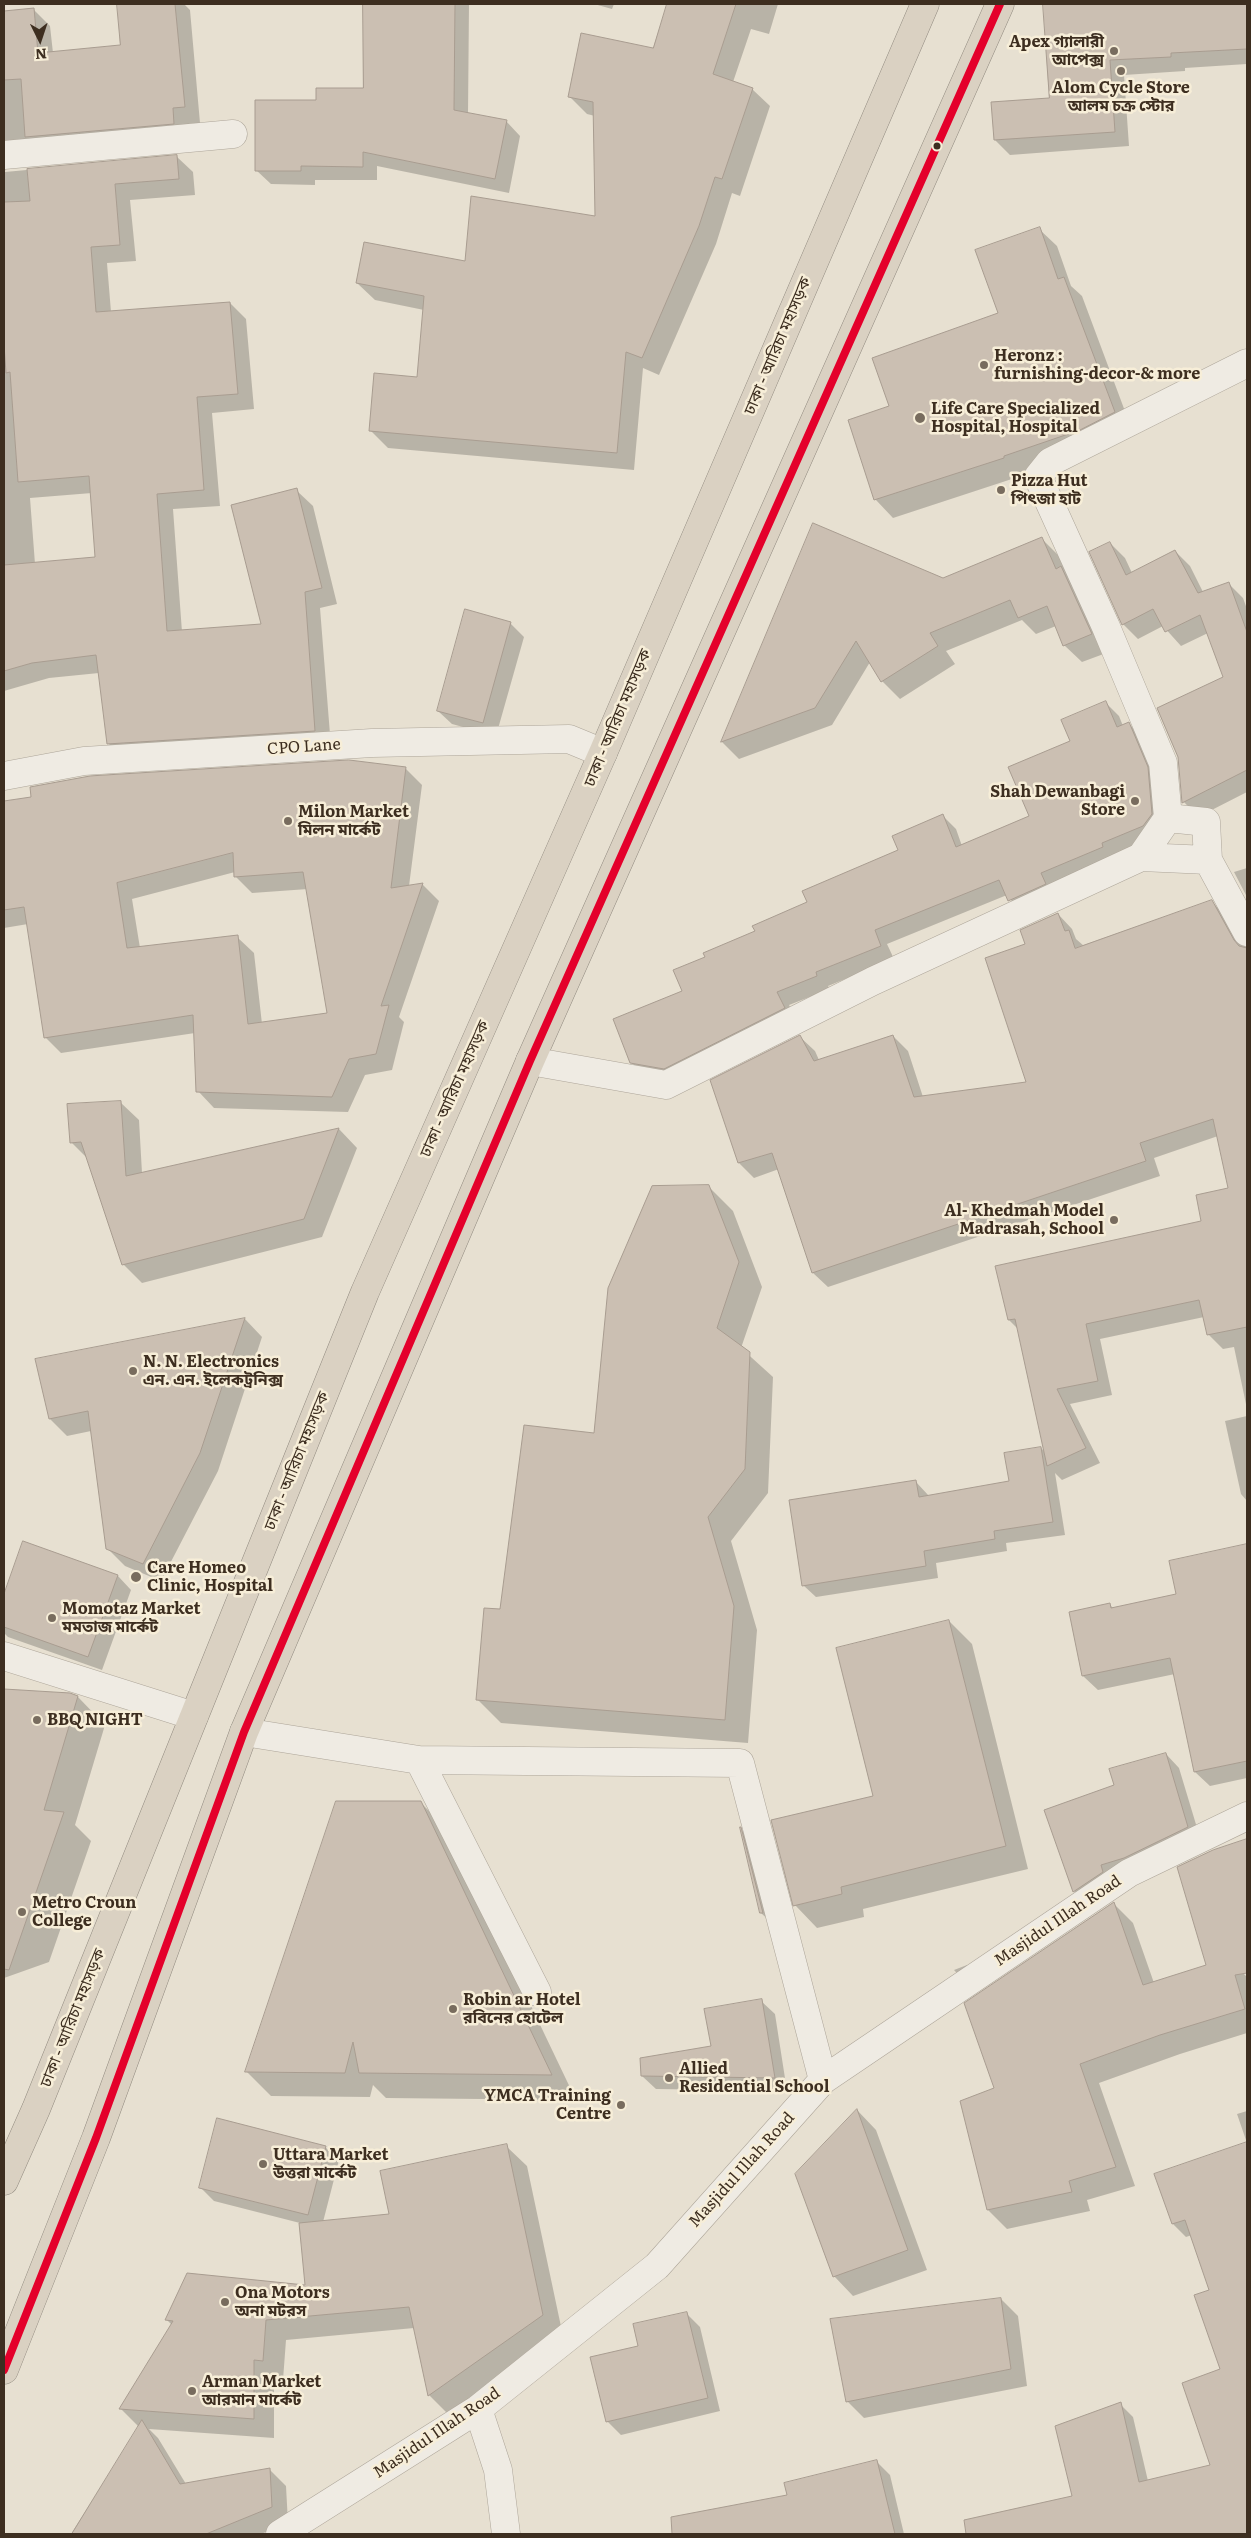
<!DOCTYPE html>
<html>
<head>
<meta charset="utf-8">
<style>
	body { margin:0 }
	#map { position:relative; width:1251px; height:2538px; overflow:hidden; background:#e7e0d1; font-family:Literata,serif }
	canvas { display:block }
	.frame { position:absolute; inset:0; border:5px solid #3d2e20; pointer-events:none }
	.north { position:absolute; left:15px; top:15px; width:50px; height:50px; -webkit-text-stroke:4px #f7eed8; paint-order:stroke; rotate:176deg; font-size:14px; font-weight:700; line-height:20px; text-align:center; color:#3d2e20 }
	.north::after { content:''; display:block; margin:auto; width:18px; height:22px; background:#3d2e20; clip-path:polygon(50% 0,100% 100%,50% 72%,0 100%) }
</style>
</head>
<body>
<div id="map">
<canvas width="1251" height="2538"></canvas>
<div class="frame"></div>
<div class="north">N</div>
</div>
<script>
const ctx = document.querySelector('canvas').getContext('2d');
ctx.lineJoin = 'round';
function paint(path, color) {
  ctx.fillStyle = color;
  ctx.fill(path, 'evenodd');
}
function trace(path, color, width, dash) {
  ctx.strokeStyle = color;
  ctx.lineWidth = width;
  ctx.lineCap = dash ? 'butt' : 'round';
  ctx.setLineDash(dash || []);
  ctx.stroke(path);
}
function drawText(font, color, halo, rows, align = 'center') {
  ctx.font = font + ' Literata,"Noto Sans Bengali",serif';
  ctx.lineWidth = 5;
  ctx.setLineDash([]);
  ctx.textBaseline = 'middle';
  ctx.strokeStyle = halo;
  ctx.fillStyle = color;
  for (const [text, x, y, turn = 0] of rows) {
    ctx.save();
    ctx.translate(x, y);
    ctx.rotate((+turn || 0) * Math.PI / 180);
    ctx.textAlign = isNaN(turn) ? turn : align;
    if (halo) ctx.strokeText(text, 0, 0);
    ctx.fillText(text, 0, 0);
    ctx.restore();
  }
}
paint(new Path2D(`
	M118,4H184L190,10L200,123L188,124L190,140L6,164L5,172L176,156L193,172L195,195L130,200L136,261L107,263L111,312L230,303L246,319L254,409L212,413L220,506L173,509L182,632L262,625L296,490L313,506L337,604L320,608L331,747L124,760L108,743L99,673L49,678L4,691V12L34,10L50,26L53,53L122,46ZM92,493L96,558L35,564L30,498Z
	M365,4H469L468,114L506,121L520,136L509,193L377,166V180H315V185L271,184L256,170L317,101L364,90Z
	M594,4H614L612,9Z
	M669,4H778L769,34L751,29L733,82L752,89L770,106L740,196L732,193L716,244L659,375L643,368L634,470L388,448L370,430L418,379L424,310L375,300L357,283L467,263L596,217L595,116L587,114L569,96L653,49Z
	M1044,4H1247V64L1185,68V71L1124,75L1129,146L1010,155L995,140L1050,99Z
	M1039,229L1057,246L1071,286L1082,296L1132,430L1098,447L1021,474V476L893,518L876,500L849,421L891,407L999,314Z
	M814,524L943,579L1042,539L1059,556L1109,652L1082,662L1064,645L1056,626L1036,634L1022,620L946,651L955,664L900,699L882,681L870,662L832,725L739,759L722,742Z
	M1110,543L1125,558L1132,573L1175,551L1190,566L1203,592L1228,583L1243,598L1247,609V792L1198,817L1184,802L1224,677L1208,633L1181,646L1163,626L1138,639L1123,624Z
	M510,623L524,637L496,736L452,724L438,711Z
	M1106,703L1119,716L1123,726L1128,723L1141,736L1160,781L1156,839L1022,914L1007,895L887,944L894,959L828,986L830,989L789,1005L797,1021L677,1081L644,1075L631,1062L707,958L900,851L943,816L956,829L962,846L1031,817L1071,742Z
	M405,768L422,785L409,886L423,885L439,901L399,1017L404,1022L392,1070L365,1075L348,1112L214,1108L198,1091L195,1033L61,1053L45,1037L28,924L4,928V802L32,798ZM235,872L236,877L252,893L308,889L329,1015L262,1024L254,953L237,937L140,948L132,899Z
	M1247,868V897L1234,872Z
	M1211,901L1226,916L1247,949V1409L1234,1347L1223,1349L1208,1334L1204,1317L1100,1339L1112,1395L1070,1404L1100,1463L1062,1480L1055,1473L1065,1535L1006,1543L1007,1551L936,1563L938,1578L816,1597L803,1585L916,1482L929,1496L1010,1482L1041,1448L1045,1452L1018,1329L1009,1320L1203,1222L1229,1189L1218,1136L1154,1158L1160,1176L828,1287L813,1273L779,1169L754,1178L739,1163L711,1081L800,1037L815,1051L819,1060L893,1036L908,1051L923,1097L1027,1083V945L1058,914L1072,929L1076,939L1084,946Z
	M120,1102L139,1120L142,1173L339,1129L357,1148L322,1237L142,1283L123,1264L88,1159L71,1142Z
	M709,1187L733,1211L762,1287L741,1348L773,1377L768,1493L731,1541L757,1630L748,1743L501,1723L478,1700L502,1610L595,1435Z
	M245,1319L262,1337L218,1471L161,1581L125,1566L107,1548L91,1431L67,1436L50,1419L37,1360Z
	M1247,1416V1501L1241,1494L1225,1421Z
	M23,1543L118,1576L131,1590L102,1670L8,1637L4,1633V1598Z
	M1247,1546V1778L1210,1786L1195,1772L1175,1674L1098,1690L1083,1676L1109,1604L1114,1609L1178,1595L1170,1562Z
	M949,1621L972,1644L1028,1869L863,1909L864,1917L817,1928L795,1905L874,1797Z
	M4,1690L69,1694L78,1697L105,1725L75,1825L91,1841L49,1962L4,1978Z
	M1166,1754L1179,1768L1201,1841L1087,1905L1074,1891L1045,1810L1115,1786Z
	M421,1803L446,1828L576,2100L386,2098L373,2085L370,2097L271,2096L246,2071Z
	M742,1830L754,1842L775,1926L761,1913Z
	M1247,1841V1961L1235,1965L1247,1977V2033L1180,2054L1099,2083L1135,2186L1087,2200L1090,2211L1007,2229L988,2210L996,2089L1114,1904L1133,1923L1154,1983L1212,1965L1213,1851Z
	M967,1965L985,1984L974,1992L954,1970Z
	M761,2001L775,2014L787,2091L656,2089L642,2076L712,2047Z
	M857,2110L876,2130L927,2270L853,2296L834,2276Z
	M1247,2111V2143L1237,2114Z
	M1247,2143V2534H980L976,2519L1073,2497L1120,2404L1133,2417L1148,2481L1212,2466L1222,2370L1210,2291L1192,2235L1186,2237L1173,2224L1156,2175Z
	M506,2146L527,2166L563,2336L449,2415L429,2395L414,2328L286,2340L283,2380H274V2438L149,2429L158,2438L186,2484L269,2469L286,2486L288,2523L261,2534H71L139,2427L121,2409L172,2325L167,2320L307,2286L300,2223L214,2201L201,2188L325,2147L339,2160L323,2222L391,2216Z
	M1001,2299L1018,2316L1027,2386L864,2418L847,2401Z
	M686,2313L700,2327L720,2411L621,2435L607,2421L639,2347Z
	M877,2462L890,2475L904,2534H688L685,2516L788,2496Z`), '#0003');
const building = new Path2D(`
	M117,4H175L185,107L173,108L174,124L25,137L21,79L4,80V11L34,8L38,53L120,45Z
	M363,4H455L454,110L507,120L495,179L363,152V167L301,166V171H255V100H316V88H363Z
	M667,4H736L713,74L753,88L722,179L715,177L699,226L642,358L626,352L617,453L369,431L374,373L417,377L424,296L356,283L364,242L465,261L471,196L595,216L593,102L568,97L581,33L653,48Z
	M1043,4H1247V49L1171,53V57L1110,60L1115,132L994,140L991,102L1049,98Z
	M177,155L179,179L115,184L120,245L91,247L96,312L230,302L238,394L197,397L204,490L157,494L167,631L261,624L231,505L297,488L322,588L305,592L315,731L107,744L96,655L32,663L4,671V565L95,557L89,476L18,482L10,372L6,373L4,345V202L30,201L27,169Z
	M1040,227L1058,279L1064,277L1115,412L1080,430L1004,456V458L874,500L848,420L889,406L872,358L998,313L975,250Z
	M813,523L943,578L1042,537L1056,569L1061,566L1092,634L1063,646L1047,606L1018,618L1010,600L930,633L938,646L881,682L856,641L815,708L721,742Z
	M1110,542L1126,575L1175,550L1198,593L1229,582L1247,632V770L1182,803L1178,757L1157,708L1223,677L1200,615L1165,632L1153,609L1122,625L1089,552Z
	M465,609L511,622L483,723L437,711Z
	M1106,701L1117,727L1129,722L1148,767L1152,814L1143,826L1102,843L1103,847L1041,873L1046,884L1008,901L999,880L875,930L881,946L816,972L817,976L777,992L785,1008L664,1069L630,1063L613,1019L682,991L673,970L705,957L703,953L755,931L752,926L807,902L802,891L898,850L892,836L943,814L956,847L1029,816L1008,767L1070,741L1061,720Z
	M349,760L406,767L391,888L423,883L381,1006L389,1005L376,1054L349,1059L332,1097L196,1092L193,1015L44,1038L24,907L4,910V801L31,797L30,787L90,776ZM233,853L234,877L303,872L327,1013L248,1024L238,935L127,948L117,883Z
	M1212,900L1234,940L1239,946L1247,948V1327L1207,1335L1199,1300L1086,1324L1098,1381L1057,1389L1086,1448L1047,1466L1015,1319L1008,1320L995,1266L1201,1221L1196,1195L1228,1188L1213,1119L1140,1143L1146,1161L812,1273L772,1153L738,1163L710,1080L800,1035L814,1061L893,1035L914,1097L1026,1082L985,958L1025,944L1020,930L1058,913L1065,931L1069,930L1075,948Z
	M121,1101L126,1176L339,1128L304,1219L122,1265L81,1142L70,1143L67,1104Z
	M709,1185L739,1262L717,1328L750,1352L745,1469L708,1517L734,1606L725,1720L476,1700L484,1608L500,1609L524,1425L594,1433L608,1288L652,1186Z
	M245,1318L200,1453L143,1564L106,1549L88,1411L49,1419L35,1359Z
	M1041,1447L1053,1522L994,1531L995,1539L924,1551L926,1566L802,1586L789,1500L916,1480L919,1497L1009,1481L1004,1453Z
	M23,1541L118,1575L88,1657L4,1627V1594Z
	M1247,1544V1761L1194,1772L1170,1658L1082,1676L1069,1612L1110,1603L1111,1608L1176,1594L1169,1561Z
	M949,1620L1006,1846L841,1887L842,1894L793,1906L771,1820L873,1796L836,1648Z
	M4,1689L70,1693L78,1696L44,1810L64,1812L9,1970L4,1969Z
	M1166,1753L1188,1827L1124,1858L1101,1865L1103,1872L1073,1892L1044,1810L1114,1785L1109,1769Z
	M336,1801H421L552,2075L359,2073L353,2042L345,2073L245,2072Z
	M740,1827H741L763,1913H760Z
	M1247,1839V1973L1235,1975L1245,2009L1160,2035L1080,2064L1116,2167L1069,2181L1072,2192L987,2210L960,2101L994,2088L964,2003L1114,1902L1143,1985L1206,1965L1177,1867L1213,1850Z
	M762,1999L775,2078L641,2076L640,2058L711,2046L704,2009Z
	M857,2109L908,2250L833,2277L795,2174Z
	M217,2118L326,2146L308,2215L199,2188Z
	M1247,2142V2534H966L964,2520L1072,2496L1055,2426L1121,2402L1139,2482L1210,2465L1182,2383L1220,2369L1194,2295L1209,2290L1185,2220L1172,2224L1154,2174Z
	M507,2144L543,2315L428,2396L409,2307L266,2320L263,2361L254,2360V2419L119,2409L173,2321L165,2320L187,2273L305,2285L299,2223L389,2214L380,2171Z
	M1001,2298L1011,2369L846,2402L830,2319Z
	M687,2312L708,2398L606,2422L590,2357L638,2346L633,2324Z
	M142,2420L180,2484L270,2468L272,2507L206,2534H72Z
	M877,2460L895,2534H672L671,2517L787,2495L784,2483Z`);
paint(building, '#cbbfb2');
trace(building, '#a89c90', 1);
const minor = new Path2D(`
	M4,155L233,134
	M4,776L84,761L372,743L569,739L603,753
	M1168,818L1206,822L1208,860L1247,932
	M1141,857L1208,860
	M530,1061L666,1085L873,981L1141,857L1168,818L1163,763L1106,627L1038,477L1050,462L1247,363
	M4,1656L194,1716
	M244,1732L419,1760L537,1992
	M419,1760L740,1763L823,2080
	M478,2409L498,2470L506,2534
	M280,2534L478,2409L657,2266L823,2080L1129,1873L1247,1816`);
const highway = new Path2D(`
	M4,2181L36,2109L365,1292L603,753L925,4
	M4,2370L96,2138L244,1732L530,1061L1000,4`);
trace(minor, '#ada599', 29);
trace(highway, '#928b80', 29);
trace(minor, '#efebe3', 28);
trace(highway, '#dad1c2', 28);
trace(new Path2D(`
	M4,2370L96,2138L244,1732L530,1061L1000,4`), '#e4002b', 8);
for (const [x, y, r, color] of [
	[1114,51,5,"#786c5e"],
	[1121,71,5,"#786c5e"],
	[937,146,4.5,"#3d2e20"],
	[984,365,5,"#786c5e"],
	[920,418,6,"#786c5e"],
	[1001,490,5,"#786c5e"],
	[1135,801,5,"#786c5e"],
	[288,821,5,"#786c5e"],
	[1114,1220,5,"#786c5e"],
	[133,1371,5,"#786c5e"],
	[136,1577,6,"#786c5e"],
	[52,1618,5,"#786c5e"],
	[37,1720,5,"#786c5e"],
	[22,1912,5,"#786c5e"],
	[453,2009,5,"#786c5e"],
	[669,2078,5,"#786c5e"],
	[621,2105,5,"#786c5e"],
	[263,2164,5,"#786c5e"],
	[225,2302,5,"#786c5e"],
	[192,2391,5,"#786c5e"]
]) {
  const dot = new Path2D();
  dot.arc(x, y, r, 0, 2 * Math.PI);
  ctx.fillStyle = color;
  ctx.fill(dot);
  trace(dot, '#f7eed8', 2);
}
drawText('bold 16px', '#3d2e20', '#f7eed8', [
	["Apex গ্যালারী",1104,42,"right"],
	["আপেক্স",1104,60,"right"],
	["Alom Cycle Store",1121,88,"center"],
	["আলম চক্র স্টোর",1121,106,"center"],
	["Heronz :",994,356],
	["furnishing-decor-& more",994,374],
	["Life Care Specialized",931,409],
	["Hospital, Hospital",931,427],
	["Pizza Hut",1011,481],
	["পিৎজা হাট",1011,499],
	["Shah Dewanbagi",1125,792,"right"],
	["Store",1125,810,"right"],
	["Milon Market",298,812],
	["মিলন মার্কেট",298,830],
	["Al- Khedmah Model",1104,1211,"right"],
	["Madrasah, School",1104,1229,"right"],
	["N. N. Electronics",143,1362],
	["এন. এন. ইলেকট্রনিক্স",143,1380],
	["Care Homeo",147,1568],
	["Clinic, Hospital",147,1586],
	["Momotaz Market",62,1609],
	["মমতাজ মার্কেট",62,1627],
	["BBQ NIGHT",47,1720],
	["Metro Croun",32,1903],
	["College",32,1921],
	["Robin ar Hotel",463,2000],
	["রবিনের হোটেল",463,2018],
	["Allied",679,2069],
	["Residential School",679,2087],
	["YMCA Training",611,2096,"right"],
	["Centre",611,2114,"right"],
	["Uttara Market",273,2155],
	["উত্তরা মার্কেট",273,2173],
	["Ona Motors",235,2293],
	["অনা মটরস",235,2311],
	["Arman Market",202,2382],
	["আরমান মার্কেট",202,2400]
], 'left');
drawText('16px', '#3d2e20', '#f7eed8', [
	["ঢাকা - আরিচা মহাসড়ক",778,346,-67],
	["ঢাকা - আরিচা মহাসড়ক",618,718,-67],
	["CPO Lane",304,747,-4],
	["ঢাকা - আরিচা মহাসড়ক",455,1089,-66],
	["ঢাকা - আরিচা মহাসড়ক",297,1461,-68],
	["Masjidul Illah Road",1058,1921,-34],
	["ঢাকা - আরিচা মহাসড়ক",73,2018,-68],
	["Masjidul Illah Road",742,2170,-48],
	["Masjidul Illah Road",437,2433,-34]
]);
</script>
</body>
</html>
